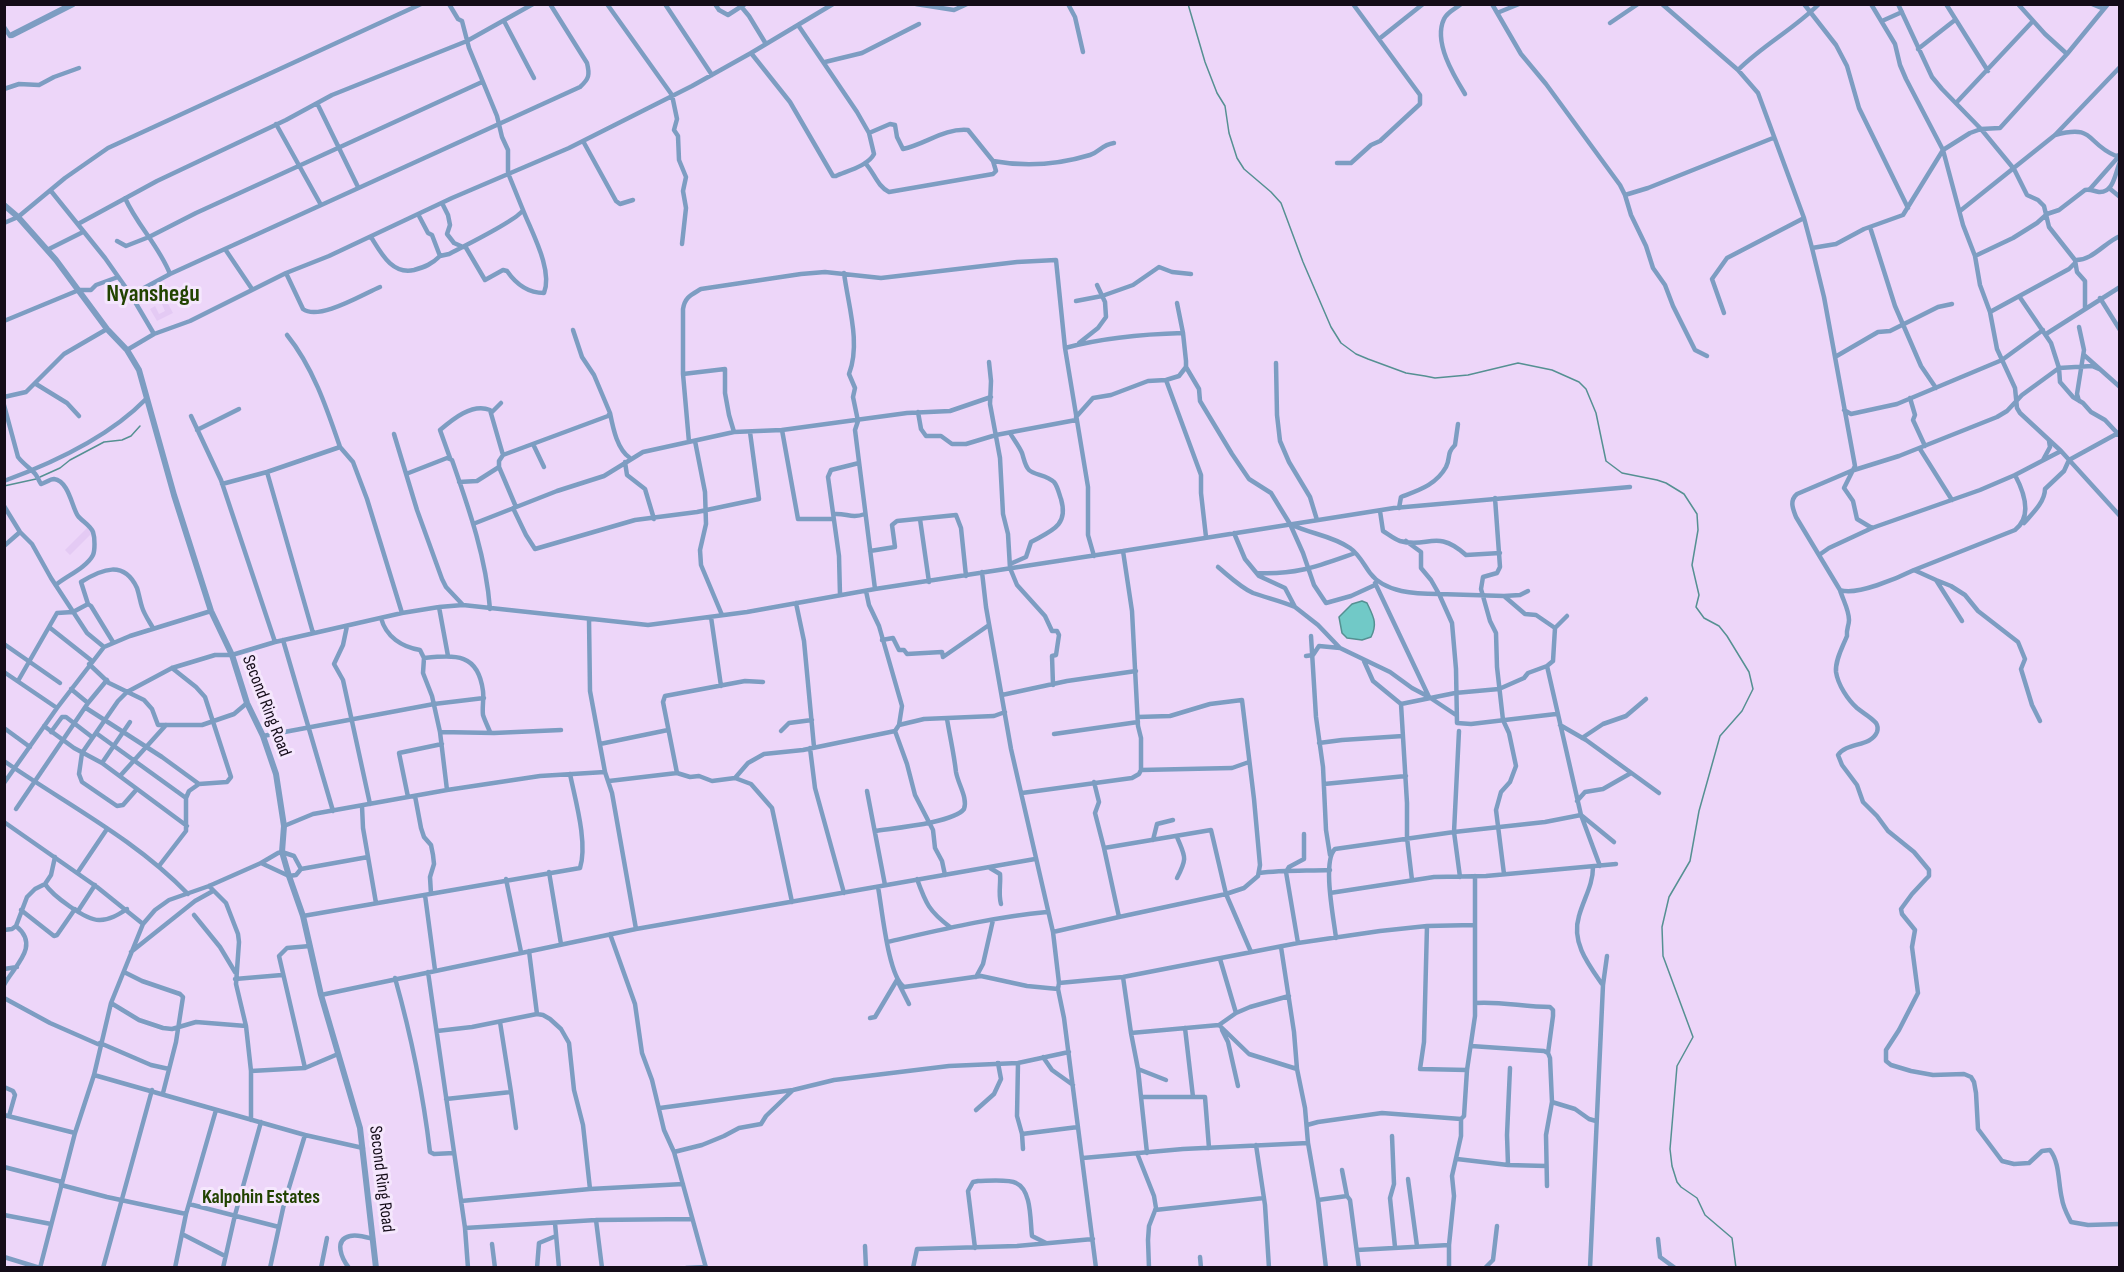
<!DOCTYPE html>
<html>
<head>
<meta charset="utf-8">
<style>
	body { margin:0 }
	#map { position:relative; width:2124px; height:1272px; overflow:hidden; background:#edd6f9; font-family:"Sofia Sans Condensed",sans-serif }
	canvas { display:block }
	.frame { position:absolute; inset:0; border:6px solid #140c18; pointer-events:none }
</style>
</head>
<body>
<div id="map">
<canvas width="2124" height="1272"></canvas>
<div class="frame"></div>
</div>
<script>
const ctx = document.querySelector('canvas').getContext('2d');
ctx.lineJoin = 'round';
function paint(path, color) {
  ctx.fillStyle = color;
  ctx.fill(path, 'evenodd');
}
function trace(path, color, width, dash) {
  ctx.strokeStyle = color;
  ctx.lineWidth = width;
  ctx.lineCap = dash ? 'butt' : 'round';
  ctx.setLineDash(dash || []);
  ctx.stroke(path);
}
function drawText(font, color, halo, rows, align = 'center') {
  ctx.font = font + ' "Sofia Sans Condensed",sans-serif';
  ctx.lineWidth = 6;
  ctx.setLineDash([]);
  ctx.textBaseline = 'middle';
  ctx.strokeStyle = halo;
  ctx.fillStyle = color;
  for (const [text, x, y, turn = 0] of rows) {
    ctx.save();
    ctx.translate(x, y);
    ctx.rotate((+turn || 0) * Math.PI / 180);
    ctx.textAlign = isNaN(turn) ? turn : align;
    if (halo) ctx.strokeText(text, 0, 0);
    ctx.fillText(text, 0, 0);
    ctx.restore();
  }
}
paint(new Path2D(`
	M166,300L173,313L157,321L150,309L155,306L159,314L165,311L161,302Z
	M88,527L93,532L70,555L65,550Z`), '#e4caf4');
const water = new Path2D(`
	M1362,601L1367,603C1373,616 1378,623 1371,637L1362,640L1347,638L1342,633L1339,617L1352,604Z`);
paint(water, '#71c9c7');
trace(water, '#559092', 1.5);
trace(new Path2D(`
	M1188,4L1205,62L1217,93L1225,106L1229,133L1237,158L1244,169L1271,192L1281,203L1303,262L1331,327L1341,343L1356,354L1368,359L1406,373L1425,376L1435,378L1468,375L1518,363L1552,370L1579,382L1586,389L1596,413L1606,461L1622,473L1657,480L1666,483L1684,494L1697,514L1698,530L1692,565L1699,595L1696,607L1704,618L1719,626L1727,636L1749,672L1753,689L1742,711L1720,736L1699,811L1690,861L1669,897L1662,927L1663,956L1693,1037L1677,1066L1670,1149L1672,1166L1677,1182L1681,1187L1697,1198L1705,1215L1732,1238L1736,1268
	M40,477L60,468L70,460L104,442L122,440L131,436L140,426
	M4,486L36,479`), '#559092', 1.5);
trace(new Path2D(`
	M607,4L672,95L677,119L674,130L678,136L679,160L686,177L683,191L686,208L682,244
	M665,4L712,75
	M715,4L719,10L728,15L745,4
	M739,4L749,16L766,44
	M916,4L954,10L967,4
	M1068,4L1075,17L1083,52
	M1461,4C1455,9 1447,12 1444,19C1433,42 1454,76 1465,94
	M1492,4L1521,54L1546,84L1620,185L1625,195L1631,215L1646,246L1653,268L1665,285L1673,306L1695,350L1707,356
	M1662,4L1738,70L1758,93L1804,218L1812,248L1824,297L1855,466L1844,488L1853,501L1857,519L1872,528
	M1804,4L1836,45L1847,66L1859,108L1908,208
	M1871,4L1895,44L1900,65L1906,79L1943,150L1963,225L1975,256L1980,285L1990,312L1997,349L2015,388L2017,408L2020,413L2061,451L2120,516
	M1898,4L1932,77L1942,89L1981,129L2014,169L2027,195L2038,200L2044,206L2049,227L2075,260L2077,272L2085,281V308
	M1946,4L1988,71
	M2018,4L2045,34L2067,54
	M2092,4L2104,9
	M1497,13L1519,4
	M504,21L534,78
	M1882,21L1902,12
	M1610,23L1638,4
	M4,27L10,36
	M1379,39L1423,4
	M1918,49L1955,20
	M751,53L833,4
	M825,62L862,53L919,24
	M1738,70C1763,45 1794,29 1819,4
	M4,89L19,84L39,85L54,77L79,68
	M317,103L358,187
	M1956,103L2033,21
	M276,124L321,205
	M2055,135C2096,124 2085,143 2116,156L2120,155
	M583,141L616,201L620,204L633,200
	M993,161C1025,167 1057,165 1090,155C1100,152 1101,145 1114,143
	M865,163C874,172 877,186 889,192L993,174L996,171L993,161L968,130C944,128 926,144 903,149L897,137L895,125L890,124L869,133
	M1337,163H1351L1371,145L1380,141L1420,104V95L1353,4
	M2109,188L2120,197
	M2090,189L2120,155
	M51,191L105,258L131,295L154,334
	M1625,195L1648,188L1773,138
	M125,198C137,225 159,246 170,274
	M442,203L448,215L450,225L447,234L454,243L463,247
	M1960,211L2055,135L2120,67
	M4,223L18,217L65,178L108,148L421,4
	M78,224L157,181L286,120L332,95L467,41L533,4
	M1870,227L1895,306L1921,366L1936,388
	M371,237C381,253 392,275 414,270C425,267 432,264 440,256L432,235L428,233L418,214
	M117,241L126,246L149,237L196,213L482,82
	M465,246L485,280L503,270L507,271C516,284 527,293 544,293C553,270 532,233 523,210
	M1812,248L1836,244L1864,229L1903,215L1943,150L1970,133L1981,129L2000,128L2067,54L2108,4
	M225,249L252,289
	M47,250L83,232
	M440,256L449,254C462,247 518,220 523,210L508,173V150L502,137L497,116L469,48L462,21L458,19L449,4
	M1975,256L2013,238L2037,223L2047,214L2059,210L2085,190C2091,189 2093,191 2099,192C2114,193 2115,173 2120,162
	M2075,260C2092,261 2104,243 2120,236
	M286,273L303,309C319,321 363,294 380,287
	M844,273C848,305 861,343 849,374L855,388L853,397L858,421L855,430L875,589
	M131,295L170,274L580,87C589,79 590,75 587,63L550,4
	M2019,296L2051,343L2059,368L2060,382L2073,397L2083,403L2091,412L2105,420L2120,436
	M2100,298L2120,330
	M1076,301L1102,296L1133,285L1159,267L1172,272L1191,274
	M1990,312L2069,269L2074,264
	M1724,313L1712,279L1727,258L1804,218
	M4,321L79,290H91L96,285L118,277
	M2079,327L2084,350L2077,394L2079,401
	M573,330L582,357L594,375L610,413
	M2046,334L2120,287
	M287,335C313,367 327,409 340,447
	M1079,343L1098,328L1106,317L1105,302L1097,285
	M1065,348C1102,338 1145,334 1183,333
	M127,350L154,334L190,321L286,273L329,256L452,198L569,148L692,86L751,53L790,102L833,176H836C847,171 868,166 874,154L869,133L857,112L798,25
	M2084,355L2120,387
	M1835,357L1878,332L1890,331L1938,307L1952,304
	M989,362L991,381L990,404L1000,458L1003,514L1008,534L1010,568L1017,585L1045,616L1052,631H1057L1059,635L1056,655L1052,656L1053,685
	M1276,363L1277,415L1280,441L1289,462L1310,497L1317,520
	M1186,367L1199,389L1200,401L1232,454L1249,479L1271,493L1290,524L1303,553L1314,585L1326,603L1351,596L1375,585
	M683,374L725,369V393L729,415L734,432
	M1166,380L1201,475V493L1206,537
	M36,384L67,403L79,416
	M4,397L26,392L64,354L107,329
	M1910,398L1915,415L1913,420L1925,446
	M4,405L18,457C24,465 33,470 36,475C38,478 39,481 41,484C45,483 50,479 54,479C69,481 72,508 78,516C82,521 91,526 93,532C95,538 95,550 93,555C87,567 67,576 57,584
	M1844,410L1851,414L1897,404L2002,360L2043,330
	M918,412L921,429L926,436H941L952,444H966L996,435L1076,420
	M491,413L501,403
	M191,416L221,480L275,642
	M1076,417L1093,398L1111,395L1148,381L1166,380L1179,376L1186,367V361L1183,333L1177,303
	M197,430L239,409
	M782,430L798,519H833
	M1010,433C1014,440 1019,446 1022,453C1024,459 1025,466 1029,470C1034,475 1047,475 1054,482C1058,487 1059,494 1061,499C1069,526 1051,531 1031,542L1026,557L1010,564
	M394,434L417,510L442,579L446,587L463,605
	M695,441L705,492L706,524L700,550L701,565L722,615
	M689,442L683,374V309C685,297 691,295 701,289L801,274L825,272L881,278L1017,262L1056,260L1065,348L1088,487V535L1094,556
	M533,444L544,467
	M1920,449L1952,500
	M450,458L440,430C453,419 472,403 490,410L503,455
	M2043,460L2050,447L2049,441
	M625,462L627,475L645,489L654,519
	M267,472L313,633
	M406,474L447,458L452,460C469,509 486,557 490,609
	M4,481C53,463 110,436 146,399
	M459,482L477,481L499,467
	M222,484L267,472L340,447L353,462L367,499L402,613
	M1495,498L1500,567L1497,573L1483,577L1481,589L1490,621L1496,633L1497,667L1503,720L1509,733L1516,766L1510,782L1501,792L1496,810L1504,874
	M4,506L20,532L32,544L51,578L87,633L104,647L57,708
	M516,507L499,467V461L503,455L608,416L610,413C613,428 617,449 630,458
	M513,508L526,535L535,549L635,520L697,512L759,499L750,432
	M1399,508L1401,497C1419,490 1436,485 1446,467C1451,457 1446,454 1455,445L1458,424
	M1380,511L1383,531C1388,534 1394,539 1400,541C1428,549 1436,528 1466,555L1500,553
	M834,514C847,513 851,519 865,514
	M920,519L929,582
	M2024,523C2032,514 2045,502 2045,489L2064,471L2069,460L2120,432
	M473,524L557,491L604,476L643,452L734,432L782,430L907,413L950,411L991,397
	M1290,524C1310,534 1331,535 1350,548C1359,554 1364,565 1370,573C1385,593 1416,594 1439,594L1452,623L1456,669L1457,723L1471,724L1556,714
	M1234,533L1245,559L1259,576L1285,588L1295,607L1318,625L1340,648
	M1406,541L1421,552V568L1431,580L1439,594L1504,596L1525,614L1536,615L1555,628
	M4,546L20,532
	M870,551L895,547L892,525L897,521L956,515L961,528L966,576
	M1123,551L1394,508L1630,487
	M1819,555L1829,548L1872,528L1980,490L2015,475L2061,451
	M1218,567C1229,576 1240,587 1253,593C1267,598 1281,601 1295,607
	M1914,570L2015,530C2033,516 2024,492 2015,475
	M982,572L986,607L1011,749L1053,932L1059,983L1058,989L1064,1018L1096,1268
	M1257,573C1297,575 1318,566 1355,553
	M1936,580L1951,586L1965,595L1978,611L2018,642L2025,659L2021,669L2032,705L2040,721
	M1840,590C1843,600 1849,610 1849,620C1849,626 1846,629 1847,636C1843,646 1835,660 1836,672C1838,685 1848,700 1857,708C1863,713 1871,717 1876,723C1878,726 1878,729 1877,732C1871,747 1847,742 1838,755L1842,765L1857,785L1863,802L1877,816L1888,831L1914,852L1929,870V876L1926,879L1912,894L1901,909L1902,914L1915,930L1912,947L1918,993L1899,1030L1886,1050V1061L1891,1065L1911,1071L1933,1075L1964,1074L1971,1077L1974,1082L1976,1093L1978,1129L2002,1161L2014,1164L2029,1163L2042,1151L2050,1150C2060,1163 2058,1183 2062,1199C2063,1207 2067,1214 2071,1222L2088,1225L2120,1224
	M840,595L839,556L828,477L831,470L859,463
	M1504,596L1520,595L1528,591
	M796,603L804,641L814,747
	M88,604L81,582C102,569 124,560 137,588C139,594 140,601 142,607C144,614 149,621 153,628
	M439,607L448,656
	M1567,616L1555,628L1553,661L1547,666L1581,815L1600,866
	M711,617L721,686
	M381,618C386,637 402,647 420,650L424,658L423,673L432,696L440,732L447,790
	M1962,621L1936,580L1914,570C1898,578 1856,596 1840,590L1796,517C1793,509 1789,501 1797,494L1851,471L1899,456L1997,417L2007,411L2022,395L2059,368L2092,366L2099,369
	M347,626L343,645L334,664L343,680L370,804
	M49,627L92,661
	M1311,636L1316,717L1323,767L1326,830L1330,855
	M283,640L333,811
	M882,640L893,638L899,650H904L907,654L942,652L943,657L989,625
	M4,644L60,683
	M104,647L130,636L211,611
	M1306,656L1313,655L1319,646L1340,648L1390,672L1412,688L1429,697L1375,583
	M424,658C456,655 478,653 483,691C484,699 482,707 483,715C485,721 488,727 490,732
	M1364,661L1373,681L1401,704
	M89,664L109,683L144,700L152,709L158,725H202L234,714L247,703
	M4,672L57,708L4,783
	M18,681L57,613L73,612L88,604L91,606L113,642
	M71,689L88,703
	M1002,695L1067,681L1136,671
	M1429,697L1456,715
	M86,708L162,757L199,784
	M899,725L924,719L994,716L1005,712
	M1560,725L1586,740L1659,793
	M44,726L74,748L102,763L187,826
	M4,728L30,747
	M781,731L789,723L812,720
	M895,731L907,764L915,795L933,830L935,848L942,861L945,875
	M1459,731L1454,832L1460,877
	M51,732L62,717H66L92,737
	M440,732L494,733L561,730
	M96,733L186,798
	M1054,734L1138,722
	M263,736L434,704L484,698
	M1582,738L1603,724L1626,716L1646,699
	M1319,743L1342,740L1403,736
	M600,744L668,730
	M810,748L815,788L844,893
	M4,761C66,804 135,839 188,894
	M102,763L130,722
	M1141,770L1232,768L1249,762
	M605,772L612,793L636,929
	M677,773L663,702L665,696L745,681L763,682
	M120,776L166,725
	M735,778L748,763L764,754L803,750L895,731L899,725L902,706L879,626L869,605L866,591
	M609,781L677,773L690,777L699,776L712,781L735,778L751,784L772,808L792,902
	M1094,782L1099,802L1095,813L1104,848
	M1324,784L1406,776
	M137,789L123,805L117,806L82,782L79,774L82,753L118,701L127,692L172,668L215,655H232L275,642L402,613L439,607L463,605L648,625L747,612L875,589L1123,551L1132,611L1138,726L1141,738V770L1139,774L1132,778L1022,793
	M867,791L885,885
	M415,796L421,828L424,837L431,845L433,855L434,864L430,877L431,894
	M408,797L399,753L442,744
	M1577,801L1585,792L1603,789L1631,773
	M362,806L363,828L376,903
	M16,809L88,703L107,680
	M4,822L97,887L143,924
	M284,826L313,814L447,790L540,776L605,772L590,691L589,619
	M875,831C894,828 953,823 964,809C968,798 958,784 956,772C954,754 950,737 947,719
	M1177,837C1185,857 1188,857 1177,878
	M1153,840L1157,824L1173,820
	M261,863L289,876L296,875L301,869L368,857
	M159,866L186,831V798L189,791L199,784L227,782L231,777L205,697L196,687L172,668
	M1593,867C1593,885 1584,898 1579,916C1571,942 1588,964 1602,984
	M990,868L1000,874C1001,884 998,893 1001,904
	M78,872L107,829
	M549,872L561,944
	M1259,873C1283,870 1306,871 1330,870
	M506,879L521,952
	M917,879C926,904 929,911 950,927
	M1412,880L1407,838V803L1401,704L1455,693L1499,689L1524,678L1528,673L1547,666
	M45,884C52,895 86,921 100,920C110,920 119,914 127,909
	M209,886L226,903L238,934L239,942L236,984L246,1026L251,1071V1120
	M878,887C882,908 888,976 904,987L981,976L1027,986L1058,989
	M1330,893L1434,877L1486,876L1616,864
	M425,895L435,970
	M21,910L54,936L57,935L75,909
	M78,911L95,885
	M194,915L220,947L235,972
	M303,916L580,868C588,843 575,799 570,774
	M1119,917L1226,894L1244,888L1258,876L1260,865L1254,799L1242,700L1210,704L1170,716L1138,717
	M16,926L27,897L35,889L45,884L51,875L55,857
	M1427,926L1424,1042L1420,1069L1467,1070
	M4,930L12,929L16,926C41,946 14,966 4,985
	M1053,932L1119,917L1104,848L1211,830L1226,894L1251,952
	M610,934L635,1004L642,1053L652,1080L664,1130L674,1152L706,1268
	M1336,938C1334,920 1322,861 1335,849L1454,832L1545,822L1581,815L1614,842
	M887,942C940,930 993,917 1047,912
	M1298,943L1286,872L1289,867L1304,859V834
	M1281,947L1294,1032L1297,1069L1305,1108L1308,1143L1318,1200L1326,1268
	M529,951L537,1014
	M131,952L195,901L213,891
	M1220,959L1236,1013
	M4,969L17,967
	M124,972L142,981L180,994L183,997L176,1042L163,1093
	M428,972L465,1228L468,1268
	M976,977L983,964L993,920
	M1123,977L1131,1033L1219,1025L1236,1013L1250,1007L1289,996
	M395,978C411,1035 423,1093 430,1152L434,1154L454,1153
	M235,979L282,975
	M1059,983L1123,977L1298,943L1380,931L1427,926L1474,925
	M321,995L636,929L1035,859
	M4,998L50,1023L100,1045
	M111,1003L139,1020L163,1028L172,1029L196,1022L246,1026
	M1475,1003C1500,1001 1524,1007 1550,1007L1553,1010V1016L1548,1053
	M870,1018L875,1017L897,980L909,1004
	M1219,1025L1249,1054L1297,1069
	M1185,1028L1193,1097
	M1222,1030L1228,1042L1238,1086
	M437,1031L472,1027L537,1014L543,1015L550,1019L561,1029L569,1043L574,1090L583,1125L590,1189
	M1131,1033L1138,1069L1147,1153
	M100,1043L151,1065L169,1069
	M1471,1046L1544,1051L1548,1053L1550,1058L1552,1102L1546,1135L1547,1186
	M1043,1057L1052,1070L1073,1085
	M1018,1063L1017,1116L1022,1134
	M305,1068L279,956L287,948L310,946
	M1138,1069L1166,1080
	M251,1071L305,1068L338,1054
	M94,1075L305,1135L363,1148
	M4,1087L13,1091L15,1095L9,1116
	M511,1092L516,1128
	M1141,1097H1205L1209,1148
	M446,1099L511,1092L500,1022
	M1552,1102L1575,1109L1589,1119L1596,1121
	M660,1108L793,1090L834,1080L949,1066L1018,1063L1069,1052
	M976,1110L994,1094L1001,1079L998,1063
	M4,1115L75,1133
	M1307,1125L1318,1122L1382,1113L1461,1119
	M1392,1136L1394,1184L1390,1198L1395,1247
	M1256,1145L1265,1205L1269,1268
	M1023,1149L1022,1134L1078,1127
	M674,1152L702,1145L724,1136L739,1128L761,1124L766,1116L792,1091
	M1137,1153L1154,1196L1156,1208L1149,1226L1148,1240L1149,1268
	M1083,1158L1183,1149L1308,1143
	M1457,1159L1508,1165L1546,1166
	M1508,1165L1507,1135L1510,1068
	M4,1167L62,1182
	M1342,1170L1347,1196
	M1408,1179L1417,1246
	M61,1185L107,1197L186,1214
	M1318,1200L1347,1196L1350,1200L1359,1268
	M461,1201L590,1189L683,1184
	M189,1204L279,1227
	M1155,1210L1264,1198
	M4,1215L51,1224
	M596,1220L602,1268
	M555,1223L559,1268
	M465,1228L596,1220L692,1219
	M182,1234L225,1256
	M1658,1239L1660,1257L1675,1268
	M492,1244L495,1268
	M865,1246L866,1268
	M975,1248L968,1191L973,1182L978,1181C987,1181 1009,1179 1016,1183C1032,1190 1030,1221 1032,1236L1046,1243
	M1357,1250L1449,1245
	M4,1257L40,1268
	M1200,1257L1201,1268
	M40,1268L75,1133L94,1075L111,1003L143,924L155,910L169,900L209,886L261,863L278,853L282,852L294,856L301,869
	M103,1268L152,1090
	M175,1268L186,1214L216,1110
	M223,1268L235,1215L261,1122
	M270,1268L284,1204L305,1135
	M321,1268L327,1238
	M349,1268C342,1259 333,1240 350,1236C357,1234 366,1237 373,1239
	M537,1268L539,1243L556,1236
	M686,1268L706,1267
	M913,1268L917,1249L1017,1246L1093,1239
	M1449,1268V1245L1454,1196L1452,1176L1461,1136V1119L1464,1116L1467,1070L1475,1016V876
	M1485,1268L1493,1260L1497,1226
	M1590,1268L1603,985L1607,956`), '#7d9dc2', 4.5);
trace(new Path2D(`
	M12,35L73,4
	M4,205L18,217L56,260L107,329L127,350L139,370L174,495L211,611L232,655L247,703L263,736L276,774L284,826L282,852L289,876L303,916L321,995L360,1128L376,1268`), '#7d9dc2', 6);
drawText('18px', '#140c18', '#f5e7fd', [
	["Second Ring Road",266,706,69],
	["Second Ring Road",381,1179,83]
]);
drawText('bold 20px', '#224300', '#f5e7fd', [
	["Kalpohin Estates",261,1198]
]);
drawText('bold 24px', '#224300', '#f5e7fd', [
	["Nyanshegu",153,295]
]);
</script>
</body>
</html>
